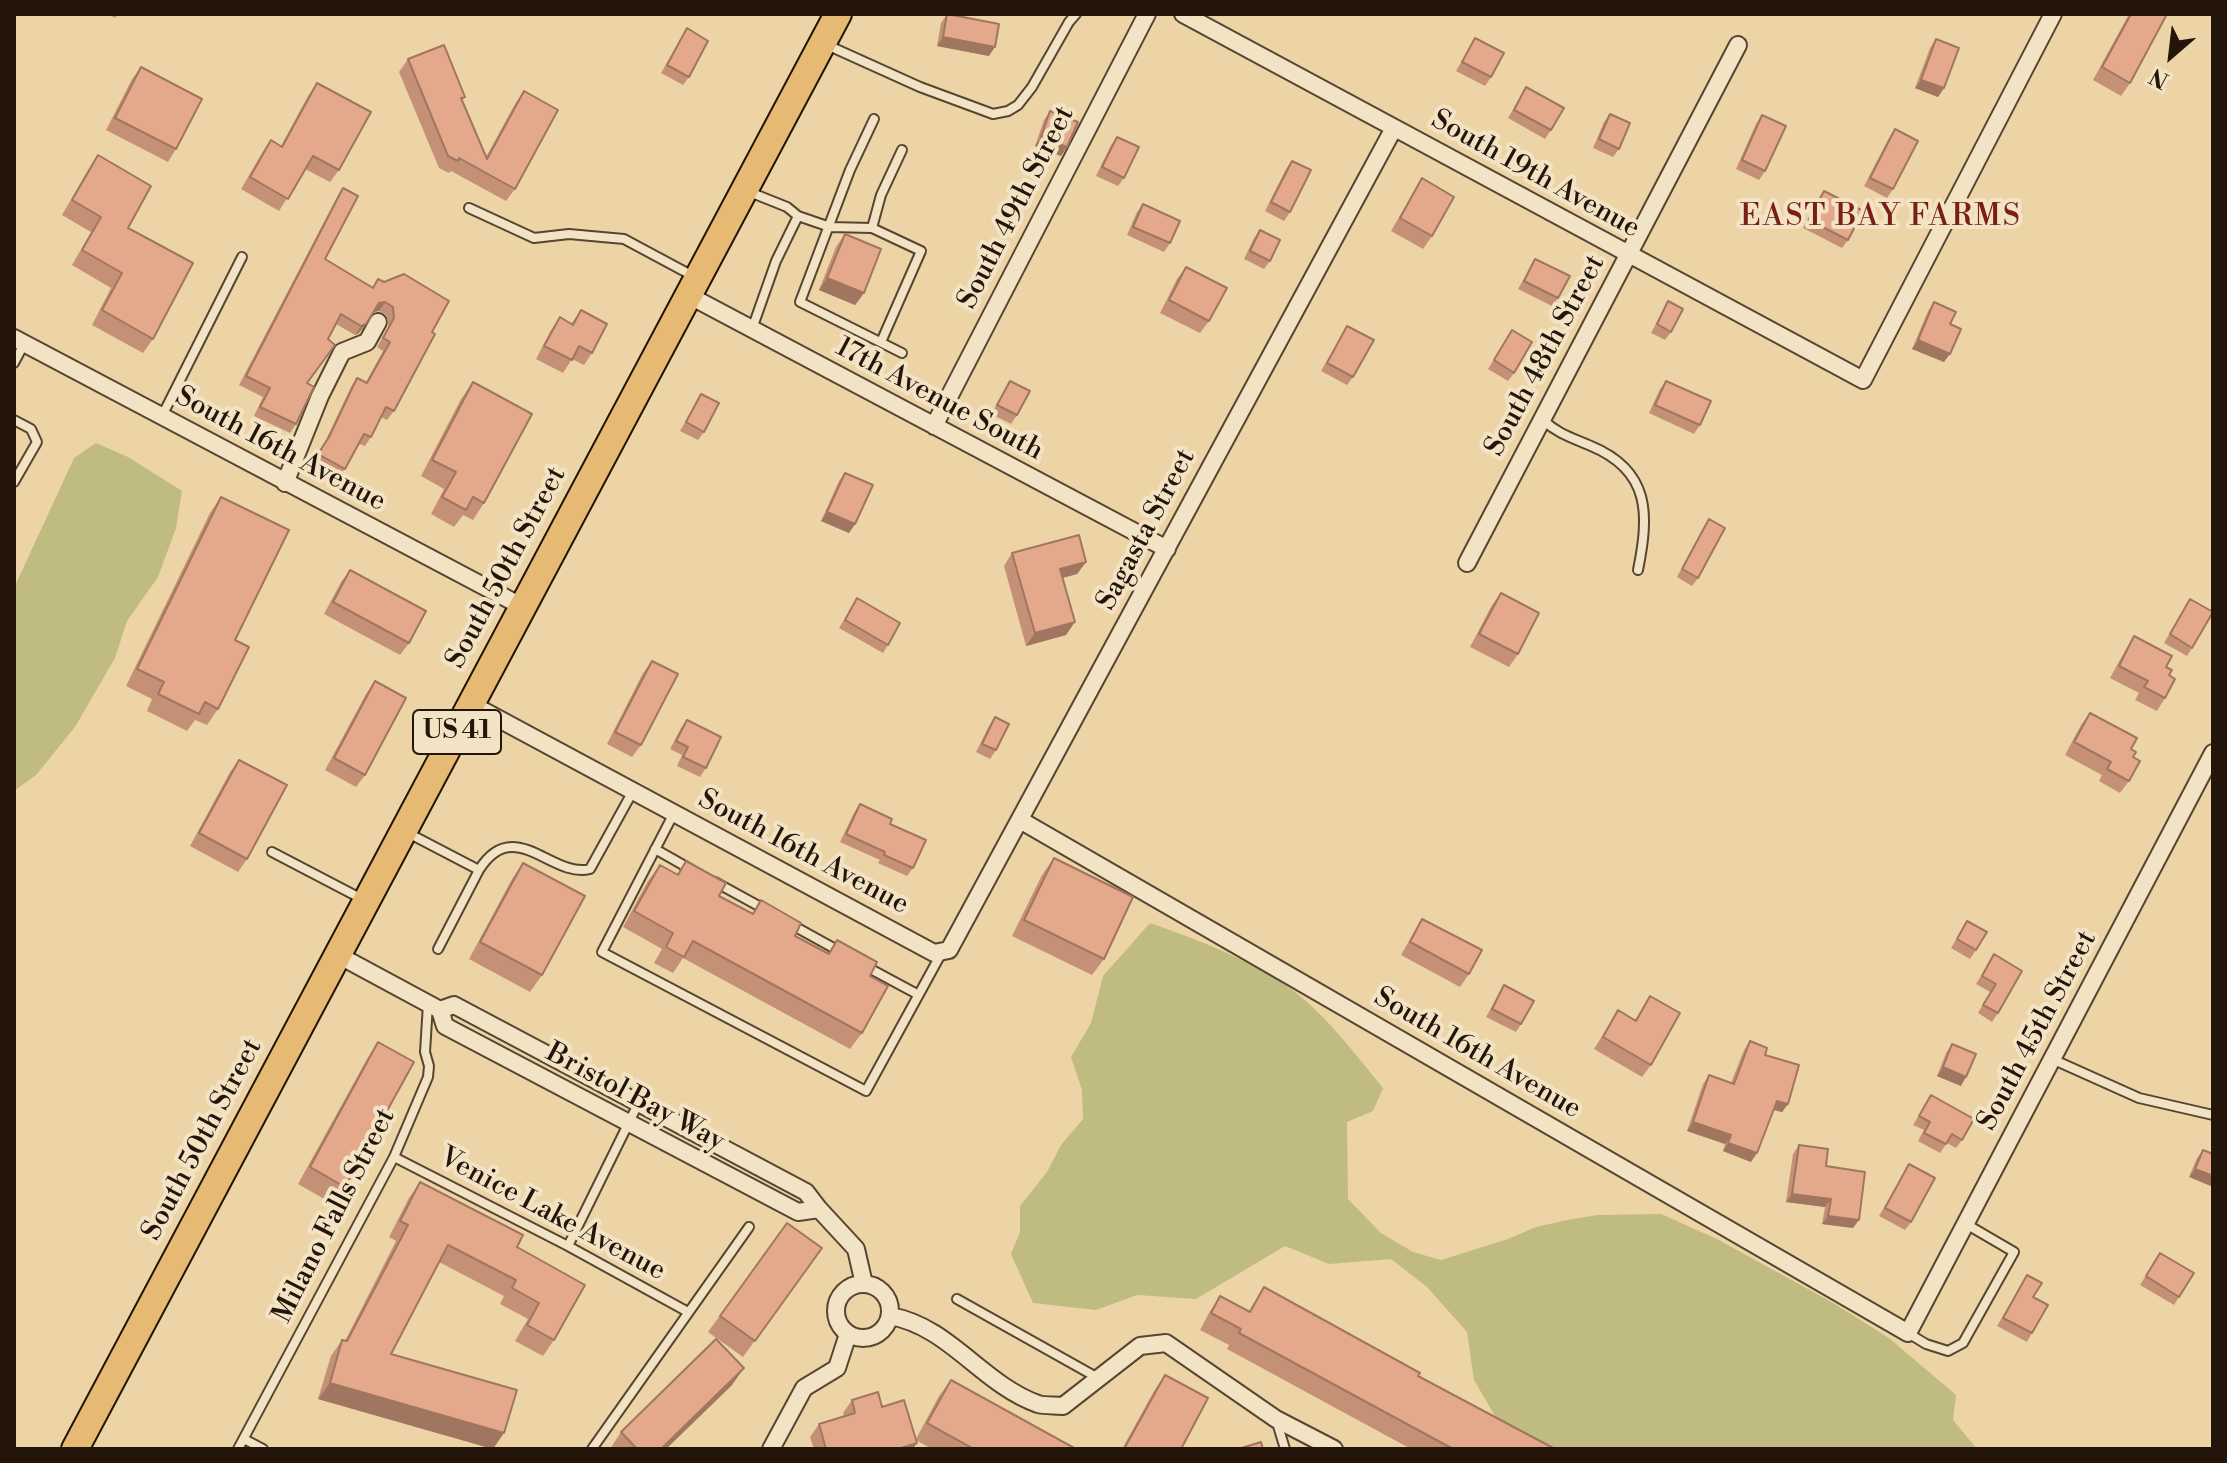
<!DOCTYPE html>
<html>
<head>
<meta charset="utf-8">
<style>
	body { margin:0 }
	#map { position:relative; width:2227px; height:1463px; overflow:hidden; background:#edd4a6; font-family:"Libre Bodoni",serif }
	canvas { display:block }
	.frame { position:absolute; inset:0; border:16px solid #231509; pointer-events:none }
	.north { position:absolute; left:2131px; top:16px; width:80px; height:80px; -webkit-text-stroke:6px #f3e3c5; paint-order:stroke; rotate:208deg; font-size:22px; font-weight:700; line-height:32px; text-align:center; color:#231509 }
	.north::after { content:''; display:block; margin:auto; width:28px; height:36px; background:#231509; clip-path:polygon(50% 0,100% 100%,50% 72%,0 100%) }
</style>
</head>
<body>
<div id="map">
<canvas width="2227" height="1463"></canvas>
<div class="frame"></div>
<div class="north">N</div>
</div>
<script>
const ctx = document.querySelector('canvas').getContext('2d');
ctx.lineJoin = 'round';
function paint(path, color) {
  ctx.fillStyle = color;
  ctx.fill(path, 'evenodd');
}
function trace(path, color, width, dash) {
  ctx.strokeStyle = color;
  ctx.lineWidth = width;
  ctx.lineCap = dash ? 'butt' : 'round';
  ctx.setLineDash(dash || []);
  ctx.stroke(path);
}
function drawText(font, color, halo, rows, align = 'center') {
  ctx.font = font + ' "Libre Bodoni",serif';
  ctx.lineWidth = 8;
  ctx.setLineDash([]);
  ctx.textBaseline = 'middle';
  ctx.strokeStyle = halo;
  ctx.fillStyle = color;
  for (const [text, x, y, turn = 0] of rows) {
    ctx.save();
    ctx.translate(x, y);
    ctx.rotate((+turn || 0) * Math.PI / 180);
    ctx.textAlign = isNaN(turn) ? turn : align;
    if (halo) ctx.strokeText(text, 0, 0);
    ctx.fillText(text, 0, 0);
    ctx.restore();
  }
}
paint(new Path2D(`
	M96,443L128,457L182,491L176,528L158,577L127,621L115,658L75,727L36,775L14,791V588L74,458Z
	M1150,923C1194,938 1264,965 1300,996C1331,1022 1357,1056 1383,1088L1373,1111L1347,1122L1348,1199L1381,1233L1413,1252L1441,1260L1508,1239L1536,1227L1567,1220L1597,1215L1661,1214L1717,1239L1835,1304L1889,1338L1956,1395L1953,1420L1977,1449H1535L1499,1423L1474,1380L1467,1332L1427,1287L1391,1259L1329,1264L1285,1246L1196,1299L1137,1295L1096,1310L1033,1303L1011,1254L1020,1232V1206L1047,1172L1061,1145L1083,1119L1082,1090L1071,1057L1091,1023L1103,976Z`), '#c0bb81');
const lane = new Path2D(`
	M827,45L920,87L993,114L1008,111L1018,105L1032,87L1069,22L1076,14
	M874,119L850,170L800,302L902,353
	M747,191L787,207L798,216L776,261L752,329
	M469,208L534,238L569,234L624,239L693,276
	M798,216L830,227L872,228L921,251L881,342
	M872,228L881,195L902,150
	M14,363L24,344
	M162,416L242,257
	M14,420L31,429L37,442L14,482
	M1543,420C1558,434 1573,438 1591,446C1651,471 1649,515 1638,570
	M674,813L602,952L866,1091L941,954
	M408,833L479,870
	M655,849L692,870
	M272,852L362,899
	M715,882L766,910
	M792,925L839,951
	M438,949L479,870C514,814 552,879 590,869L633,791
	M865,966L917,994
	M2052,1059L2139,1098L2213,1115
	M394,1157L568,1246L688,1312
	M568,1246L638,1104
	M957,1299L1098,1378
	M1908,1333L1926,1344L1948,1351L1963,1343L2014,1252L1966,1224
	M1276,1419L1285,1449
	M244,1439L263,1449
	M238,1449L394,1157L428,1077L429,1066L425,1052L428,1004
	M592,1449L749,1227`);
const street = new Path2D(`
	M1183,14L1863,380L2053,14
	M688,295L1167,549
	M14,338L523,607
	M934,426L1147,14
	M285,483L320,396L342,352L367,342L378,322
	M1467,563L1738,45
	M471,704L934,953L949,950L1394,128
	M1020,820L1908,1333L2213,753
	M338,955L440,1010L445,1026L798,1212L819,1209
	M440,1010L454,1005L806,1192L819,1209L856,1249L864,1284
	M836 1311a27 27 0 1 1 54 0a27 27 0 1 1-54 0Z
	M890,1316C949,1326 982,1384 1038,1404C1045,1406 1055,1405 1063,1406L1140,1346L1166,1343L1276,1419L1334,1449
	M771,1449L804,1388L837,1368L848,1334`);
const primary = new Path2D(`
	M75,1449L838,14`);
trace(lane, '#564530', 12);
trace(street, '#564530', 20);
trace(primary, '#231509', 30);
trace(lane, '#f3e3c5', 8);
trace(street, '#f3e3c5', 16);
trace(primary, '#e6ba73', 26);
paint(new Path2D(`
	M108,14H118L115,18Z
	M947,14L989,56L937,46L941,23Z
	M2129,14H2167L2130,83L2121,96L2093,80Z
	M687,28L689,77L683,85L661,73Z
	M1475,38L1491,77L1485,86L1456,71Z
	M1936,39L1944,88L1938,97L1915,88L1930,48Z
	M408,59L465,97L462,101L486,157L515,104L524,91L515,189L506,201L451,171L449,173L439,168L399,72Z
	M141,67L176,149L168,162L106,130L132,79Z
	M317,83L339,170L330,182L305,169L279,211L241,189L262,153L271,140L281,146L308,96Z
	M1526,87L1551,130L1545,139L1508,118Z
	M1050,111L1067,147L1061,156L1035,146L1044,120Z
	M1610,114L1619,149L1613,157L1593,148L1604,122Z
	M1762,115L1765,171L1759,180L1736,169L1756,124Z
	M1895,129L1893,189L1887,198L1864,186L1889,138Z
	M1117,137L1124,178L1118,186L1096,176L1111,145Z
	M98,155L128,228L153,339L143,353L92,325L111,288L72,265L91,232L62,215L88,170Z
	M1292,161L1290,212L1284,221L1265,211L1286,169Z
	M1422,178L1432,236L1423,249L1391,231L1414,191Z
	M343,188L325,259L373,287L378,279L432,332L394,411L387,420L381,417L371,437L365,446L359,444L339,478L312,463L323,446L351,387L357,378L366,382L383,351L377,347L388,327L387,316L379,311L373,312L359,333L355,335L336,324L307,383L296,424L290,433L254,416L263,397L239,385L337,197Z
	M1824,191L1848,240L1842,248L1803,228L1818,199Z
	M1143,204L1170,243L1164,252L1127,235L1137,212Z
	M1260,230L1270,261L1264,269L1244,259L1254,238Z
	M845,234L864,293L855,305L819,290L836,247Z
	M1535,259L1558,298L1552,306L1518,289Z
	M1186,267L1209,321L1200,333L1160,313L1177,279Z
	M1668,301L1671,332L1665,340L1651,333L1663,310Z
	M1934,302L1950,324L1944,362L1912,349L1928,311Z
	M581,310L592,353L584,365L572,359L563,373L536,359L551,330L560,317L571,324Z
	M1347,326L1353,377L1347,385L1321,371Z
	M1512,330L1514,373L1508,381L1488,369Z
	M1010,381L1017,415L1011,424L991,414Z
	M1666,381L1700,425L1694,434L1649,413L1660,389Z
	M473,382L484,503L473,520L463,515L454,527L431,514L444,489L421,476L461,399Z
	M701,394L704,432L698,440L680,431Z
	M845,473L855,524L849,533L821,521L839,481Z
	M221,497L235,640L218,709L207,725L195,720L187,731L147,711L152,699L126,686L210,513Z
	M1709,519L1698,578L1692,586L1677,577L1703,528Z
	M1012,553L1086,562L1077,574L1062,578L1066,635L1026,646L1004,566Z
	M350,570L409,643L400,655L324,614L341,582Z
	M1501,593L1518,654L1509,667L1470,647L1492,605Z
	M857,598L888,645L883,653L839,628Z
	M2190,599L2192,648L2187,656L2164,643Z
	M2134,636L2166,667L2169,675L2165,698L2157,711L2135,700L2139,693L2110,678L2126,649Z
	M652,661L641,745L632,757L607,744L643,673Z
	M375,681L365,775L356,787L325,770L366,694Z
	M2090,713L2131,749L2133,757L2129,781L2120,793L2099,781L2102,775L2065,755L2081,725Z
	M995,717L996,750L990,759L976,752L989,726Z
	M687,720L706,768L700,777L677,766L682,755L670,749L681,728Z
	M239,760L247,859L238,872L190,846L230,772Z
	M860,804L890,824L913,868L907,876L878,863L880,860L840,842L854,813Z
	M1054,858L1104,959L1092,975L1012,936L1042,875Z
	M686,861L719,896L752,914L761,900L795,936L828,954L837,940L870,976L862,1033L850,1049L683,958L673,973L654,963L662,949L623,927L648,881L660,865L677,874Z
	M523,863L542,975L530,992L469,959L512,879Z
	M1422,919L1469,974L1460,987L1401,955L1414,932Z
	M1967,921L1976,950L1970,959L1951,948Z
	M1994,954L1998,1013L1992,1022L1978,1013L1990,992L1976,984Z
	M1504,985L1521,1024L1516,1032L1486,1017Z
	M1650,996L1651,1065L1642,1077L1594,1049L1618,1010L1635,1020Z
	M1750,1041L1765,1055L1788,1104L1782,1112L1773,1110L1751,1162L1723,1151L1725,1144L1687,1131L1703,1084L1709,1075L1731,1083L1744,1050Z
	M378,1042L345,1187L333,1204L298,1184L367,1059Z
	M1952,1044L1961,1086L1937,1076L1946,1053Z
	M1931,1095L1962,1140L1956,1148L1947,1143L1940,1153L1918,1141L1924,1130L1913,1125Z
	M1799,1145L1826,1166L1853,1228L1822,1224L1825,1207L1786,1202L1793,1154Z
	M2203,1150L2213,1154L2189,1177L2197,1158Z
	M1909,1164L1911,1222L1905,1230L1879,1216Z
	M420,1182L517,1247L554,1340L543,1356L515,1341L528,1319L500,1304L504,1296L439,1262L391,1354L493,1449L318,1399L331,1356L342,1340L345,1341L396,1241L389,1237L409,1198Z
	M787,1223L822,1248L743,1357L708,1332Z
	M2160,1253L2179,1297L2174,1305L2140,1285Z
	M2027,1275L2033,1297L2032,1333L2027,1342L1997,1326Z
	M1264,1287L1418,1376L1555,1449H1411L1227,1349L1229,1345L1200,1330L1209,1313L1220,1296L1249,1311Z
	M1165,1375L1181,1449H1122L1154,1391Z
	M951,1380L1076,1449H932L916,1440L913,1449H814L810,1437L819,1424L844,1416L843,1413L852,1400L882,1407L916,1439L939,1396Z
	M732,1385L666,1449H610L621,1432Z`), '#c49177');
paint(new Path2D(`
	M943,37L995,47L989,56L937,46Z
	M1921,80L1944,88L1938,97L1915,88Z
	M1041,137L1067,147L1061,156L1035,146Z
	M827,278L864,293L855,305L819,290Z
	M385,302L379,311L373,312L379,303Z
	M366,324L359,333L355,335L361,326Z
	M1918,340L1950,354L1944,362L1912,349Z
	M827,512L855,524L849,533L821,521Z
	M1086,562L1077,574L1051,581L1060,569Z
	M1075,622L1066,635L1026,646L1035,633Z
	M1943,1067L1966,1077L1961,1086L1937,1076Z
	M1777,1101L1788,1104L1782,1112L1771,1109Z
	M1693,1122L1731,1135L1725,1144L1687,1131Z
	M1728,1143L1757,1153L1751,1162L1723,1151Z
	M2195,1169L2213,1176V1187L2189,1177Z
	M1792,1194L1831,1199L1825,1207L1786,1202Z
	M1828,1216L1859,1220L1853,1228L1822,1224Z
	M744,1368L732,1385L666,1449H661Z
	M330,1383L504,1433L493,1449L318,1399Z
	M917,1443L913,1449H898Z`), '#a07661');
const building = new Path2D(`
	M947,14L999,24L995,47L943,37Z
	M2131,14H2167L2130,83L2102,67Z
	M687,28L708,41L689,77L667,65Z
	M1475,38L1504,53L1491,77L1462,62Z
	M1936,39L1959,48L1944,88L1921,80Z
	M444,45L465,97L461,98L487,159L524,91L558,110L515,189L459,158L458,161L448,156L408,59Z
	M141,67L202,99L176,149L115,118Z
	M317,83L371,112L339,170L313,156L288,199L250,177L271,140L282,147Z
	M1526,87L1564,108L1551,130L1514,110Z
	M1050,111L1078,122L1067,147L1041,137Z
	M1610,114L1630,123L1619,149L1599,139Z
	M1762,115L1786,126L1765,171L1742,160Z
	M1895,129L1918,141L1893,189L1870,178Z
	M1117,137L1139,147L1124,178L1102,167Z
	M98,155L151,186L128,228L193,263L153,339L102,310L122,273L82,250L101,217L72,200Z
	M1292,161L1311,170L1290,212L1271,202Z
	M1422,178L1454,197L1432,236L1400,218Z
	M343,188L358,196L325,259L373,288L378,279L384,282L404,274L449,301L432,332L435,334L394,411L386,407L371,437L364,434L345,469L318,454L329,437L357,378L367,383L390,342L383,338L394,318L393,307L385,302L379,303L366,324L361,326L341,314L328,339L335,345L307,383L314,387L296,424L260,407L270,388L246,376Z
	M1824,191L1863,211L1848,240L1809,220Z
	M1143,204L1180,221L1170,243L1133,227Z
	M1260,230L1280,240L1270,261L1250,251Z
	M845,234L881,249L864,293L827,278Z
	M1535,259L1570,276L1558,298L1524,281Z
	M1186,267L1227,288L1209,321L1169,300Z
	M1668,301L1683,309L1671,332L1657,324Z
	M1934,302L1956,312L1950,324L1961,329L1950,354L1918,340Z
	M581,310L607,324L592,353L579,346L572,360L544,346L560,317L573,325Z
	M1347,326L1374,340L1353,377L1327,363Z
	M1512,330L1532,342L1514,373L1494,360Z
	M1010,381L1030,391L1017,415L997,405Z
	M1666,381L1711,401L1700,425L1655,405Z
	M473,382L532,414L484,503L473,497L466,510L442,497L456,472L432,460Z
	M701,394L719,403L704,432L686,422Z
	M845,473L873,485L855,524L827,512Z
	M221,497L289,530L235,640L249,647L218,709L205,702L199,714L158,694L164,682L137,669Z
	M1709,519L1725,528L1698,578L1682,569Z
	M1079,535L1086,562L1060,569L1075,622L1035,633L1012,553Z
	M350,570L426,611L409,643L333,602Z
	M1501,593L1539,613L1518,654L1479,634Z
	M857,598L900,623L888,645L845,620Z
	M2190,599L2213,612L2192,648L2170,634Z
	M2134,636L2172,656L2166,667L2172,670L2169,675L2175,679L2165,698L2144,687L2148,681L2119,666Z
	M652,661L678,674L641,745L615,732Z
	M375,681L406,698L365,775L334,758Z
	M2090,713L2137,738L2131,749L2136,752L2133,757L2140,761L2129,781L2107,769L2111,762L2074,742Z
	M995,717L1009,724L996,750L982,744Z
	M687,720L721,737L706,768L683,757L688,747L676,741Z
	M239,760L287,785L247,859L199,833Z
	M860,804L892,819L890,824L926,840L913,868L884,855L885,852L846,834Z
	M1054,858L1133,897L1104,959L1024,920Z
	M686,861L726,883L719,896L753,914L761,900L801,923L795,936L829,954L837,940L877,962L870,976L888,986L862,1033L693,941L684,957L666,947L673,933L634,911L660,865L678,875Z
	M523,863L585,896L542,975L480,942Z
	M1422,919L1482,950L1469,974L1410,942Z
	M1967,921L1987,932L1976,950L1957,939Z
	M1994,954L2022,971L1998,1013L1983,1005L1996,984L1982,976Z
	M1504,985L1534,1001L1521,1024L1492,1009Z
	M1650,996L1680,1013L1651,1065L1603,1037L1618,1010L1636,1021Z
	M1750,1041L1767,1048L1765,1055L1799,1065L1788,1104L1777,1101L1757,1153L1728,1143L1731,1135L1693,1122L1709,1075L1734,1084Z
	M378,1042L414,1062L345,1187L310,1167Z
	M1952,1044L1976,1054L1966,1077L1943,1067Z
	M1931,1095L1974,1119L1962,1140L1952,1134L1946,1144L1924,1133L1930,1122L1919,1116Z
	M1799,1145L1828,1149L1826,1166L1865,1172L1859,1220L1828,1216L1831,1199L1792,1194Z
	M2203,1150L2213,1154V1176L2195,1169Z
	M1909,1164L1935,1178L1911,1222L1885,1208Z
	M420,1182L523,1235L517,1247L585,1285L554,1340L527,1325L539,1303L512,1288L516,1280L448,1245L391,1354L517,1390L504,1433L330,1383L342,1340L347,1341L408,1225L400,1221Z
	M787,1223L822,1248L755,1341L720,1316Z
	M2160,1253L2194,1273L2179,1297L2146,1276Z
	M2027,1275L2042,1283L2033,1297L2048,1305L2032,1333L2003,1318Z
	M1264,1287L1420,1373L1418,1376L1555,1449H1453L1239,1333L1241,1329L1211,1313L1220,1296L1250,1312Z
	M716,1339L744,1368L661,1449H637L621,1432Z
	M1165,1375L1208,1398L1181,1449H1124Z
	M951,1380L1076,1449H974L927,1423Z
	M878,1392L882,1407L904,1400L917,1443L898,1449H826L819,1424L855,1413L852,1400Z
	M1261,1442L1263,1449H1238Z`);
paint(building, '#e4a98a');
trace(building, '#a07661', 2);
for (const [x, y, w] of [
	[457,732,88]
]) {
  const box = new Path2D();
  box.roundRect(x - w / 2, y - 22, w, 44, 6);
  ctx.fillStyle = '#f3e3c5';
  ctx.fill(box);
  trace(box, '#231509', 2);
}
drawText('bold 26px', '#231509', null, [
	["US 41",457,732]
]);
drawText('28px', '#231509', '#f3e3c5', [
	["South 19th Avenue",1535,175,29],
	["South 49th Street",1017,208,-63],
	["South 48th Street",1546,356,-62],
	["17th Avenue South",939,400,28],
	["South 16th Avenue",280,450,28],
	["Sagasta Street",1147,530,-62],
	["South 50th Street",507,568,-62],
	["South 16th Avenue",803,853,28],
	["South 45th Street",2038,1031,-62],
	["South 16th Avenue",1477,1054,30],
	["Bristol Bay Way",635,1098,28],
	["South 50th Street",203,1140,-62],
	["Venice Lake Avenue",552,1215,28],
	["Milano Falls Street",335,1216,-63]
]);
ctx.letterSpacing = '2px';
drawText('30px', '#7a1f14', '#f3e3c5', [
	["EAST BAY FARMS",1881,218]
]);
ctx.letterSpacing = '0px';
</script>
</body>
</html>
